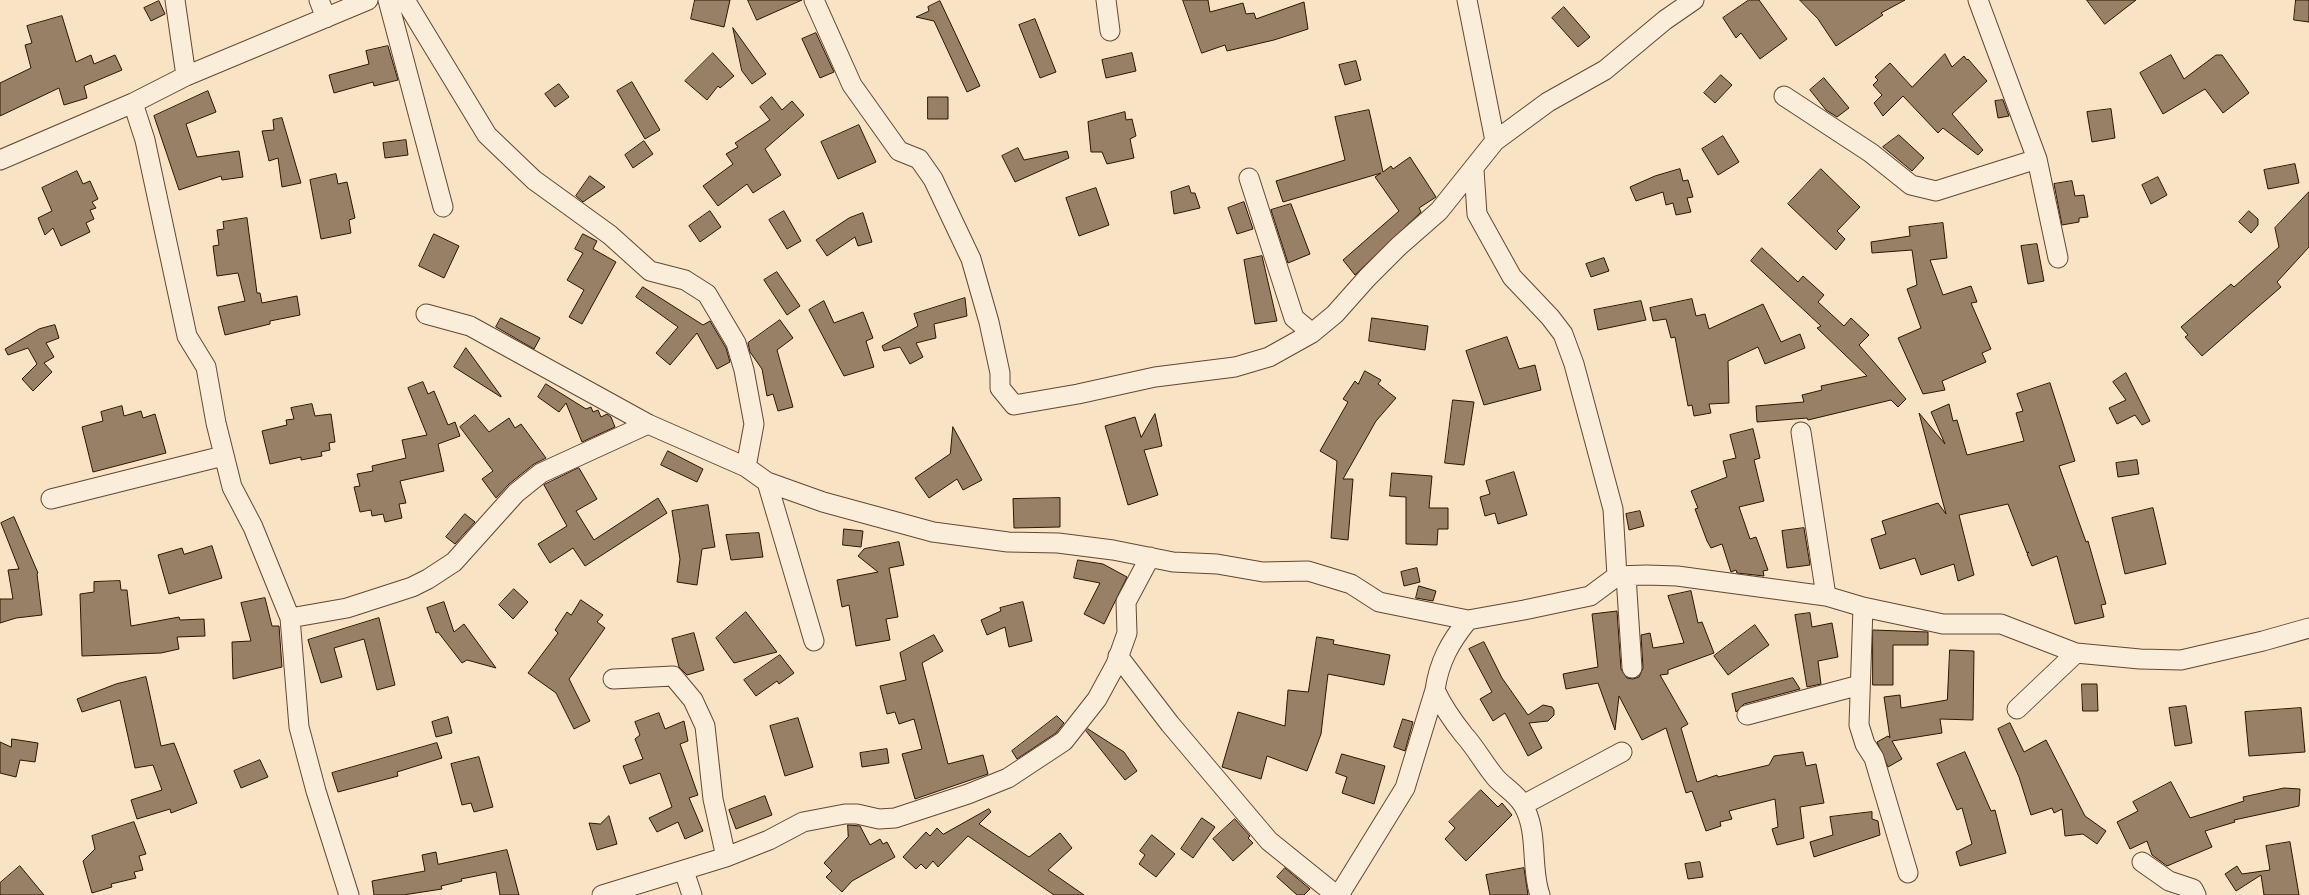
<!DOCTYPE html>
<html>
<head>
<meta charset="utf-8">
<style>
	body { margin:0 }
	canvas { display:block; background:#f8e3c5 }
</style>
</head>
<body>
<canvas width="2309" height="895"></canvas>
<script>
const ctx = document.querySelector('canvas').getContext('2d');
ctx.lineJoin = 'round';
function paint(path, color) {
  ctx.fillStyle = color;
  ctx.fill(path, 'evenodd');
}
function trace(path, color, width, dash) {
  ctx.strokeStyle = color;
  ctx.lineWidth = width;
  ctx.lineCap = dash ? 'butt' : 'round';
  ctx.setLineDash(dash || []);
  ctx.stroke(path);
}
const building = new Path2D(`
	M695,0H730L724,27L691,19Z
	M748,0H802L757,20Z
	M1183,0H1208L1210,12L1243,3L1246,14L1254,13L1256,19L1304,2L1308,29L1274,40L1227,51L1225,45L1202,53Z
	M1749,0H1759L1787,39L1760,59L1741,33L1736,38L1723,18Z
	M1800,0H1905L1881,13L1883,15L1836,46L1818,19Z
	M2087,0H2136L2105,24Z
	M2296,0H2309V22L2294,20Z
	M159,1L165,14L151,21L144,8Z
	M940,1L980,86L967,92L934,21L916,17L929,11L928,7Z
	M1564,7L1590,37L1578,47L1552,18Z
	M62,16L76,62L91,55L94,64L115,55L122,70L84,86L87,98L64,105L59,88L0,116V83L31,68L25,45L32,43L27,26Z
	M1035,19L1056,72L1040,78L1019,25Z
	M733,28L766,74L752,84L742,71Z
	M816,33L834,72L820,78L802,39Z
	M388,46L398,80L374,86L373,82L334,93L329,75L369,64L366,51Z
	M713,53L734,76L720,88L718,86L707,100L685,81Z
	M1132,53L1136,71L1106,78L1102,60Z
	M1945,54L1952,67L1964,56L1967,60L1968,59L1987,81L1952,114L1983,150L1978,155L1943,128L1938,133L1903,96L1883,116L1874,103L1882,95L1873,85L1878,80L1875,77L1890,63L1912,87Z
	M2171,55L2184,79L2216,55H2222L2249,93L2223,113L2205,89L2163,114L2140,73Z
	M1356,61L1361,80L1345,85L1339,65Z
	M1721,75L1732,85L1715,103L1704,93Z
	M1824,78L1849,108L1837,117L1826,110L1810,90Z
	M632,82L660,130L645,139L617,91Z
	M559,84L569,97L555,107L545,94Z
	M208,91L216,112L186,124L197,157L239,151L243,177L222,180L221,176L179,190L154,116Z
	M772,97L782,110L792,101L804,115L765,149L781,175L753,193L747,184L718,206L703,186L733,164L726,154L738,147L735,143L770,120L760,107Z
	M928,97H948V119H928Z
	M2003,100L2009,116L1998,118L1995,101Z
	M2111,109L2115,138L2092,142L2087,112Z
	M1369,110L1383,172L1391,166L1393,169L1410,157L1436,197L1419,208L1421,212L1355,275L1343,260L1399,211L1375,177L1381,173L1283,202L1276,181L1345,160L1335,117Z
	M1125,112L1126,120L1132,119L1136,136L1130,139L1134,158L1107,164L1102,152H1091L1088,122Z
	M282,118L301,183L282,187L278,158L269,161L262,131L274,130L273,120Z
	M859,125L876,162L838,179L821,142Z
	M1899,135L1924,158L1912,171L1883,147Z
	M1723,136L1739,162L1718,175L1702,149Z
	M406,140L408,155L385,158L383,143Z
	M644,141L653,154L633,168L625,155Z
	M1018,148L1024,160L1067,151L1069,158L1015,182L1002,156Z
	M2295,164L2299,183L2268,189L2264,170Z
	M1680,169L1683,181L1688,180L1693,197L1687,198L1691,212L1676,215L1673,203L1666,205L1663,192L1636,201L1630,187L1655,176Z
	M1821,169L1860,207L1837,231L1845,239L1836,250L1788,204Z
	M77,171L83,184L90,181L98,199L92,202L96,208L90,210L94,219L86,223L90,232L61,246L53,228L45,235L38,218L52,211L42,188Z
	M336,174L338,184L347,182L355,218L349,220L351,233L321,239L310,180Z
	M590,176L605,187L583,202L576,196Z
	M2158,177L2167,195L2151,204L2142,185Z
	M2072,181L2075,196L2084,195L2088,217L2079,218V222L2062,225L2054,184Z
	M1189,186L1191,193H1195L1200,208L1174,214L1171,192Z
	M1096,188L1109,225L1079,236L1066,198Z
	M2309,192V247L2277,282L2281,287L2202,356L2185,337L2188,335L2181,327L2231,284L2234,287L2279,247L2275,228Z
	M1244,202L1253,229L1237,234L1228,208Z
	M1291,204L1310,254L1288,263L1271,210Z
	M710,211L721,227L700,242L689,226Z
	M784,211L801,241L787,249L769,220Z
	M2249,211L2258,219V225L2251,233L2239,222Z
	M863,213L872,242L858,246L855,237L827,256L816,240L849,218Z
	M247,218L257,293H260L262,303L297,296L300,315L270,321V324L225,335L218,307L245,301L238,273L217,276L213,246L219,245L217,230L224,229L223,222Z
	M1943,223L1947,258L1930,260L1943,295L1971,286L1977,302L1971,303L1991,349L1982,353L1986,362L1942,381L1945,390L1923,394L1898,338L1921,328L1907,289L1917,285L1912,250L1872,253L1871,242L1910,236L1909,227Z
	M434,234L459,246L444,278L419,266Z
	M583,234L597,241L593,249L616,262L582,324L569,317L584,290L567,280L583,253L575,249Z
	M2037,244L2044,281L2028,284L2021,246Z
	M1762,248L1798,282L1803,276L1824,295L1818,302L1844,326L1851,318L1869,335L1859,345L1906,399L1898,407L1891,400L1808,420L1807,418L1757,422L1756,406L1804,402L1802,395L1822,390L1821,386L1867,376L1817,328L1821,326L1751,261Z
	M1262,256L1277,321L1255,324L1244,260Z
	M1604,258L1609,271L1591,277L1586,264Z
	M777,272L800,306L787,315L764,280Z
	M643,287L703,325L710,321L726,348L730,362L717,369L697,333L670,365L656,353L678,327L636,297Z
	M965,298L967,316L934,324L936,338L916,343L923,357L910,364L900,347L884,351L882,346L918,326L914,314Z
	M1692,299L1696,316L1705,314L1709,329L1763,304L1781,342L1800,334L1805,348L1765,364L1758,347L1728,361L1729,403L1709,404L1711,413L1694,416L1692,405L1688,406L1675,337L1671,338L1666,319L1653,321L1650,308Z
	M824,301L834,323L863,312L873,338L866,341L874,367L844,376L809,310Z
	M1641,301L1646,320L1598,330L1594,310Z
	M501,318L540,338L534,349L496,327Z
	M1372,318L1428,326L1425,350L1369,341Z
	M780,320L793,338L777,350L793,407L778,411L773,394L767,396L762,369L750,352L748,343Z
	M55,325L59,338L46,343L54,357L44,363L52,372L33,391L22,379L37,364L28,348L8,355L5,349L39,329Z
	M1507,337L1519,369L1535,365L1541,390L1484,405L1466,351Z
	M466,348L501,396V397L454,367Z
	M1365,371L1381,380L1378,384L1396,398L1376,421L1343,479H1353L1348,540L1331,538L1337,461L1320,451L1348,402L1343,399L1355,381L1358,384Z
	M2126,373L2150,421L2142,425L2135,415L2117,424L2109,408L2126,400L2113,382Z
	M423,382L428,394L434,391L448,425L455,422L460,436L438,444L444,471L400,481L406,503L399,504L402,518L385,522L383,514L372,516L371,510L360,512L354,487L360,486L357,474L373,471L372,466L406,458L402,440L427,435L408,388Z
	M2050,383L2075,461L2059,466L2086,542L2088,541L2106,604L2101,605L2104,617L2075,624L2057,556L2032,566L2027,554L2029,552L2027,553L2008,504L1959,515L1974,575L1958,581L1954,564L1921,575L1915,558L1880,569L1871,539L1886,534L1882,521L1938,503L1946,514L1919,413L1945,444L1931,412L1949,404L1953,421L1957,420L1967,455L2024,441L2016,413L2023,411L2017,394Z
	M546,384L586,409L591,407L593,412L598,410L601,417L607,414L611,417L615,427L582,442L566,403L559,412L538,397Z
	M1453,400L1474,402L1464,465L1445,463Z
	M312,404L315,416L331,414L335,442L329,443L330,450L321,452L322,456L301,460V457L270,464L262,431L287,425L286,420L294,419L291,408Z
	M122,406L124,416L141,411L143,418L155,414L166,453L93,472L82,427L103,421L101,412Z
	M1155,414L1162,446L1144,450L1158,495L1128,505L1105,426L1135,417L1141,437Z
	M475,415L489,432L509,418L515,428L521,424L546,458L534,464L509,484L496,498L482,479L493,471L460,427Z
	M953,427L982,480L963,490L957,479L929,498L915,478L950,454Z
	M1753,429L1760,458L1754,460L1764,501L1739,507L1750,539L1756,537L1768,570L1763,571L1764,576L1737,573L1736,570L1731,572L1722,544L1711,548L1707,541L1695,509L1698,508L1691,491L1727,477L1723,461L1736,458L1730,435Z
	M668,451L703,469L697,482L661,465Z
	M2137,460L2139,474L2118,477L2116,463Z
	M579,468L597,499L576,511L594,540L658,498L667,513L585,566L573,548L550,563L538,544L567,526L544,485Z
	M1514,472L1527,515L1498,524L1495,513L1485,516L1480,497L1490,494L1486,481Z
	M1392,473L1432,476L1429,508H1448V529H1438L1437,545L1406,544V497L1390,496Z
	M1060,498V527L1014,528L1013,499Z
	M708,505L715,547L702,549L697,585L677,582L680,559L672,511Z
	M2153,508L2166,564L2125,574L2112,518Z
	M1640,511L1644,526L1629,530L1626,514Z
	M465,514L475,522L455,544L446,537Z
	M14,517L38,573L37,574L42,615L16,618L0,623V599H13L8,570L19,569L1,523Z
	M1804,528L1810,565L1787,568L1782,531Z
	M844,529L863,531L861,547L843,545Z
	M759,533L763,557L731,560L726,535Z
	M899,542L904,565L889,568L898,617L886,619L890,640L856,646L849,605L842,607L837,580L878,572L858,556L864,549Z
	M212,546L222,578L169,594L158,555L182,548L184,554Z
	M1078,560L1103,564L1127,577L1104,624L1084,614L1100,583L1074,578Z
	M1417,568L1420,582L1404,586L1401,572Z
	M120,581L121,590H127L131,626L179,617L180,620L204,619L205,636L177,637L179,649L161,653L82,656L80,594L94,592V582Z
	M1419,586L1436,591L1433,601L1416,598Z
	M514,589L528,602L513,619L499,605Z
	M1691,591L1698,623L1702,622L1714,653L1668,670V674L1660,675L1688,724L1681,728L1697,782L1717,775L1718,777L1769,765L1774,756L1803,752L1806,766L1816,764L1824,803L1800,807L1804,838L1777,845L1772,829L1778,827L1775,799L1729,811L1732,819L1720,822L1721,826L1706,831L1692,791L1686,793L1666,728L1642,740L1619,696L1615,730L1598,683L1566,689L1563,674L1598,667L1592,614L1617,611L1621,669L1627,678L1633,679L1639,677L1643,668L1641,635L1650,633L1653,648L1684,643L1668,596Z
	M265,598L272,626H279L282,667L233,679L232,642L251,641L241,603Z
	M581,600L603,615L597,622L605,628L569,679L590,721L574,729L556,693L528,673L558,633L555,630L567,612L571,615Z
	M444,602L454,632L464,624L496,668L467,660L462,663L438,632L436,633L427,608Z
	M1023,602L1032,641L1009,647L1005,627L987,635L981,620L1001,611L1000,608Z
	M746,612L777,652L734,663L716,638Z
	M1810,613L1812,627L1832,623L1838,657L1818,661L1821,684L1807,687L1795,615Z
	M379,618L395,685L377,690L364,639L334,648L342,677L321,683L308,640Z
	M1755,625L1769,645L1728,675L1714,656Z
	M1873,630L1928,632V645H1893V685H1873Z
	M694,633L704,670L687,675L679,667L672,639Z
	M934,635L943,651L922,663L948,764L983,755L988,774L915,799L902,754L922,749L914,719L899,724L895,712L887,714L880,686L906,680L900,653Z
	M1317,637L1334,640L1333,644L1390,655L1384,685L1328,674L1321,734L1307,771L1267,756L1261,779L1222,767L1238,712L1285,726L1288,690L1308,692Z
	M1484,642L1502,678L1528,715L1543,705L1552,707L1554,710V715L1548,721L1529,723L1542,748L1528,756L1505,713L1493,721L1480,699L1492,692L1469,649Z
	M1950,650L1974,651L1973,720L1940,719L1942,733L1892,741L1902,759L1888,767L1877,742L1888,736L1890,738L1884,697L1900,695L1901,708L1947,700Z
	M780,655L794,673L779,684L777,681L756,696L744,680Z
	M146,677L161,746L174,743L197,803L171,813L170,809L137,819L131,800L162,790L153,765L135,768L120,700L82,712L77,699L116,684Z
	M1793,678L1800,689L1744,704L1736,712L1732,694Z
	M2082,684H2097L2098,711H2083Z
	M2186,706L2192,743L2175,746L2169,708Z
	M2301,708L2305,752L2249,756L2245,712Z
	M659,713L665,729L684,721L688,741L680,744L698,795L689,798L703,831L685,839L678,822L657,832L649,818L672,807L660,773L630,784L623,766L643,759L635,739L640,735L635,722Z
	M1057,716L1064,723L1056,733L1017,759L1012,751Z
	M448,717L452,733L436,737L432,722Z
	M798,718L813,767L785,776L770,726Z
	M1403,719L1413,722L1405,751L1394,747Z
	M2010,723L2024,752L2046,740L2085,816L2106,831L2097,844L2083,834L2065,836L2062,809L2054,813L2052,808L2031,815L2019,777L1998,729Z
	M1088,729L1124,752L1137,771L1125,780L1086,731Z
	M12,739L38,743L35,762L20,760L16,777L0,773V742L11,747Z
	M437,743L442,758L397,772L398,776L338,792L332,773Z
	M887,749L889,763L862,767L860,753Z
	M1965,752L1991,811L1995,810L2006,853L1960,866L1956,852L1972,844L1962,808L1957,810L1937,764Z
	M1342,754L1385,766L1374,804L1342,793L1347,777L1336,773Z
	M479,757L493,807L474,812L471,803L462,805L451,764Z
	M260,760L268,777L241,788L234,771Z
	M2171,782L2190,818L2244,801L2243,797L2284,788L2300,789L2299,806L2234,820L2235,822L2205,831L2212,847L2167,866L2152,855L2147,841L2130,849L2117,822L2138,811L2133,802Z
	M1481,790L1498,807L1502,803L1512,815L1466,861L1445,839L1455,828L1449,822Z
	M765,796L772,815L736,829L729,810Z
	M989,809L991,812L979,824L1029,857L1060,833L1072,848L1048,870L1084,895H1054L968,836L938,867L933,861L926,869L921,864L916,869L903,857L926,832L930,836L937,828L943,834Z
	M1872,812V819L1878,821L1880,835L1814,857L1810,842L1833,835L1830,817Z
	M609,816L617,844L597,850L589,823L600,824Z
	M1202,818L1215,827L1193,858L1181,849Z
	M1235,819L1250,836L1248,838L1253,843L1233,861L1213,839Z
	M134,822L146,854L139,856L143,870L134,872L136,878L111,884L112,887L92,893L83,861L95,849L92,836Z
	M848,825L860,826L870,845L880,839L883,844L887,842L895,857L852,881L842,892L826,877L832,871L824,863L848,837Z
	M1152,835L1175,854L1156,877L1139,864L1145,855L1140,851Z
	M2290,842L2299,895H2264L2261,875L2236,891L2225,874L2237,866L2242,874L2270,870L2266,846Z
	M507,850L519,895H500L496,872L461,879L462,881L441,886L442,889L403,895H374L372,881L425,871L422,855L436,852L438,864Z
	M1700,862L1703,877L1688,879L1685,864Z
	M20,866L44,895H0V883Z
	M1285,868L1310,889L1304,895H1297L1277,877Z
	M1524,868L1528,895H1490L1486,875Z`);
paint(building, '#988067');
trace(building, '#2f1501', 1);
const minor = new Path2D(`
	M175,0L186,76
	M319,0L326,18
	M388,0L443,207
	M405,0L487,135L534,180L610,235L650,271L685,280L707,294L736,343L744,370L754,424L746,467
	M814,0L852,85L899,151L919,159L933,179L971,259L989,322L1000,373V388L1014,405L1078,394L1155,377L1235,367L1269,357L1312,333L1335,314L1367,278L1399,246L1439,211L1495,141L1548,102L1605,70L1665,20L1694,0
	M1106,0L1110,31
	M1467,0L1495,141
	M1978,0L2037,159L2058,258
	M1784,96L1871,153L1911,185L1936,191L2037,159
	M133,103L145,140L187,336L206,367L216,423L232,487L253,527L290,618L299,727L316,791L349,895
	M0,160L133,103L186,76L368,0
	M1474,170L1477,214L1512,277L1550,317L1563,334L1574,364L1613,509L1617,576
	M1249,178L1294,318L1312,333
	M426,314L470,326L648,424L746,467L767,482L823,502L933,532L1008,542L1058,543L1113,550L1173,562L1217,564L1263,572L1308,571L1351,584L1379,602L1468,620L1524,610L1590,596L1617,576L1646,575L1677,576L1826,596L1863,607L1943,624H2001L2076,653L2140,659L2181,660L2263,641L2309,628
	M1801,432L1826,596
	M767,482L814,641
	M51,499L223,456
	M1626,576L1632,668
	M1863,607L1859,725L1865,744L1874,758L1908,873
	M290,618L347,608L412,587L428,579L454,562L516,493L541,473L648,424
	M1468,620C1450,642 1439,662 1435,690C1443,707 1452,720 1464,735C1476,748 1484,764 1496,778C1504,787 1517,794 1523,805C1539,832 1530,867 1540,895
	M1118,656L1170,724L1269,841L1336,895
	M613,679L673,676L693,700L705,726L713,799L726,857
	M2017,709L2076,653
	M1747,715L1860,685
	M1523,805L1622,752
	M2142,862L2169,881L2193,889L2196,895
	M684,871L692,895
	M602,895L726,857L769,840L803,822L845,814H857L879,819L895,818L968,794L1008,778L1064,741L1097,699L1116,664L1127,633L1126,602L1150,557
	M1339,895L1405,788L1435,690`);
trace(minor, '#614832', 21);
trace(minor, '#faedd9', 19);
</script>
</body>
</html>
